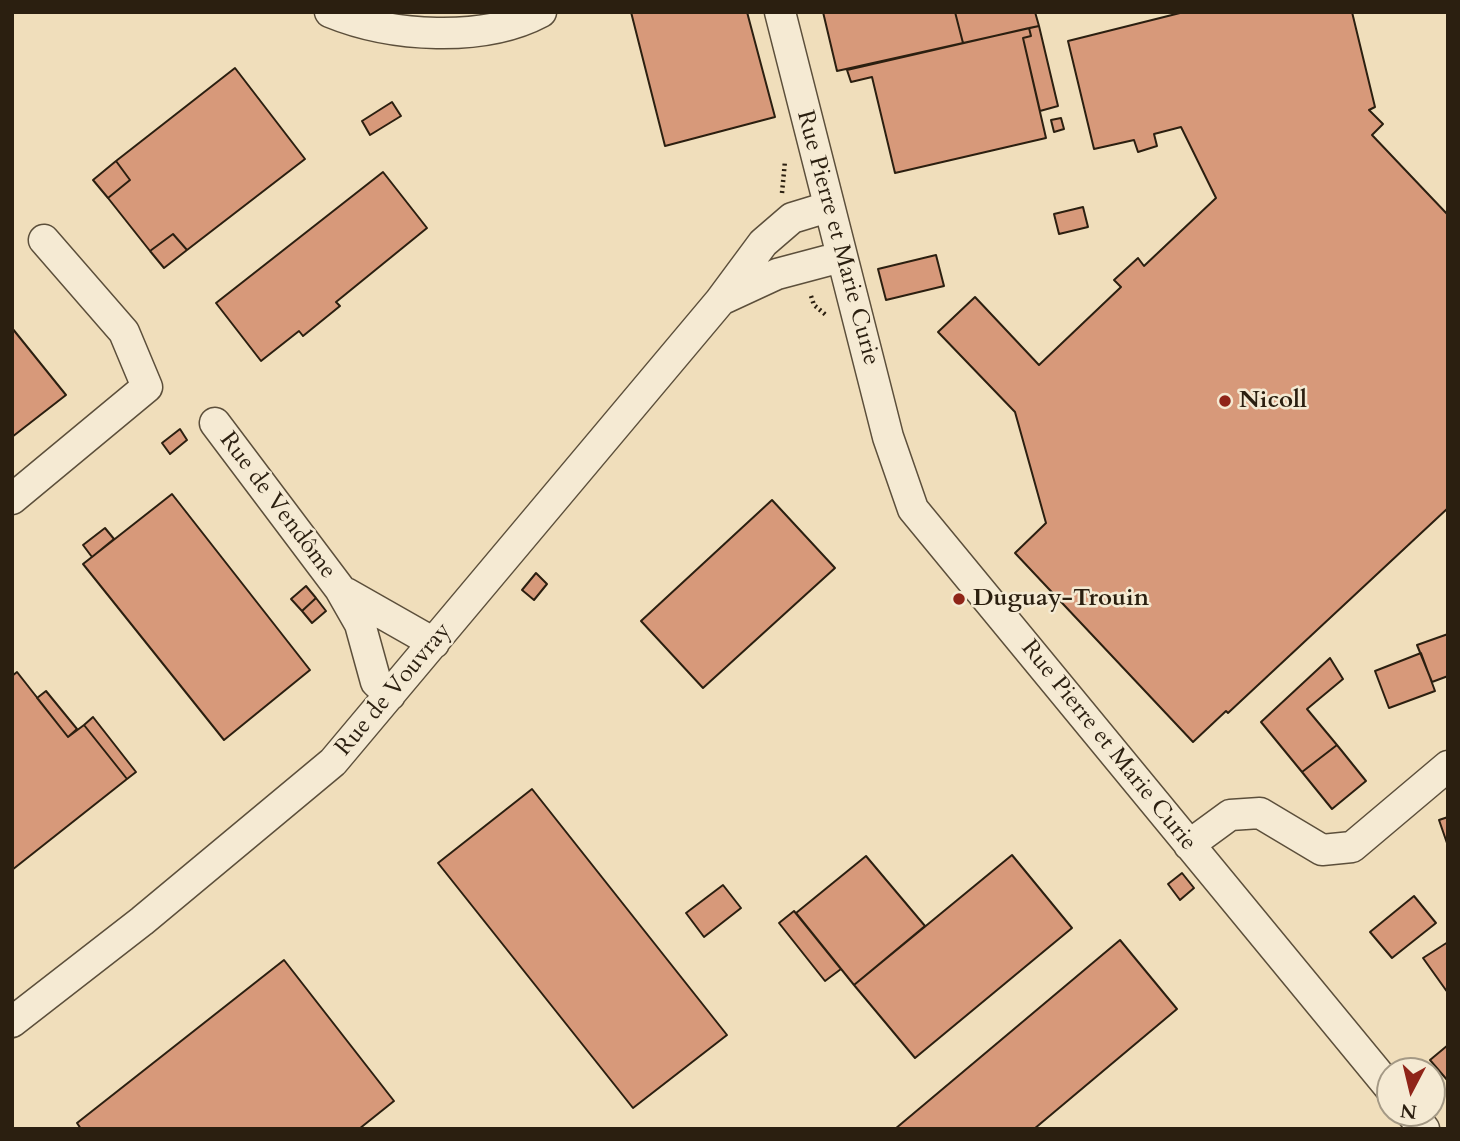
<!DOCTYPE html>
<html>
<head>
<meta charset="utf-8">
<style>
	body { margin:0 }
	#map { position:relative; width:1460px; height:1141px; overflow:hidden; background:#f0debb; font-family:Cardo,serif }
	canvas { display:block }
	.frame { position:absolute; inset:0; border:14px solid #2b1f10; pointer-events:none }
	.north { position:absolute; left:1376px; top:1057px; width:70px; height:70px; box-sizing:border-box; background:#f5ead3; border:2px solid #a49985; border-radius:50%; rotate:187deg; font-size:19px; font-weight:700; line-height:28px; text-align:center; color:#2b1f10 }
	.north::after { content:''; display:block; margin:auto; width:24px; height:32px; background:#8f2418; clip-path:polygon(50% 0,100% 100%,50% 72%,0 100%) }
</style>
</head>
<body>
<div id="map">
<canvas width="1460" height="1141"></canvas>
<div class="frame"></div>
<div class="north">N</div>
</div>
<script>
const ctx = document.querySelector('canvas').getContext('2d');
ctx.lineJoin = 'round';
function paint(path, color) {
  ctx.fillStyle = color;
  ctx.fill(path, 'evenodd');
}
function trace(path, color, width, dash) {
  ctx.strokeStyle = color;
  ctx.lineWidth = width;
  ctx.lineCap = dash ? 'butt' : 'round';
  ctx.setLineDash(dash || []);
  ctx.stroke(path);
}
function drawText(font, color, halo, rows, align = 'center') {
  ctx.font = font + ' Cardo,serif';
  ctx.lineWidth = 5;
  ctx.setLineDash([]);
  ctx.textBaseline = 'middle';
  ctx.strokeStyle = halo;
  ctx.fillStyle = color;
  for (const [text, x, y, turn = 0] of rows) {
    ctx.save();
    ctx.translate(x, y);
    ctx.rotate((+turn || 0) * Math.PI / 180);
    ctx.textAlign = isNaN(turn) ? turn : align;
    if (halo) ctx.strokeText(text, 0, 0);
    ctx.fillText(text, 0, 0);
    ctx.restore();
  }
}
const building = new Path2D(`
	M631,12H747L775,117L665,146Z
	M823,12H955L963,43L837,71Z
	M955,12H1035L1039,26L963,43Z
	M1184,12H1352L1375,107L1369,110L1383,124L1372,135L1448,215V508L1228,713L1226,711L1193,742L1015,553L1046,523L1015,412L938,332L975,297L1039,365L1121,287L1114,280L1138,258L1144,266L1216,198L1181,127L1154,134L1157,146L1138,152L1134,140L1094,149L1068,41Z
	M1039,26L1058,106L1040,111L1023,38L1031,36L1029,28Z
	M1029,28L1031,36L1023,38L1046,138L895,173L872,77L851,82L847,70Z
	M235,68L305,159L187,250L173,234L150,251L108,198L130,180L116,161Z
	M392,102L401,116L370,135L362,121Z
	M1061,118L1064,129L1054,132L1051,120Z
	M116,161L130,180L108,198L93,180Z
	M383,172L427,228L336,302L340,306L303,336L299,331L261,361L216,303Z
	M1083,207L1088,227L1059,234L1054,214Z
	M173,234L187,250L164,268L150,251Z
	M936,255L944,286L886,300L878,269Z
	M12,328L66,395L12,437Z
	M180,429L187,440L170,454L162,443Z
	M172,494L310,670L224,740L83,564Z
	M772,500L835,568L703,688L641,621Z
	M105,528L114,539L92,557L83,545Z
	M536,573L547,584L534,600L522,590Z
	M306,586L316,598L302,611L291,599Z
	M316,598L326,611L312,623L302,611Z
	M1448,634V676L1432,682L1417,645Z
	M1421,653L1435,691L1389,708L1375,671Z
	M1330,658L1343,679L1307,709L1337,745L1302,772L1261,722Z
	M17,672L68,737L84,725L127,779L12,870V676Z
	M46,691L77,729L68,737L37,698Z
	M93,717L136,772L127,779L84,725Z
	M1337,745L1366,781L1332,809L1302,772Z
	M532,789L727,1035L633,1108L438,863Z
	M1448,817V846L1439,820Z
	M1012,855L1072,928L915,1058L854,985Z
	M866,856L925,926L854,985L796,913Z
	M1182,873L1194,888L1180,900L1168,884Z
	M723,885L741,908L704,937L686,913Z
	M1414,896L1436,923L1392,958L1370,932Z
	M794,911L841,969L825,981L779,923Z
	M1120,940L1177,1009L1034,1129H895Z
	M1448,942V993L1423,958Z
	M284,960L394,1101L359,1129H81L77,1123Z
	M1448,1045V1081L1430,1060Z`);
paint(building, '#d7997a');
trace(building, '#2b1f10', 2);
const minor = new Path2D(`
	M330,12C391,37 483,43 541,12
	M780,12L888,437L913,509L1390,1088
	M723,299L777,274L841,257
	M215,423L340,589L360,624L376,682L390,695
	M12,499L147,387L124,332L44,240
	M346,593L434,643
	M1189,845L1230,815L1260,813L1322,850L1352,847L1448,766
	M12,1022L142,921L333,762L720,301L763,243L792,218L828,207
	M1411,1113L1424,1129`);
trace(minor, '#5c4f3b', 33);
trace(new Path2D(`
	M782,193L785,161
	M811,296L814,305L827,316`), '#2b1f10', 4.5, [2, 3.5]);
trace(minor, '#f5ead3', 30);
for (const [x, y, r, color] of [
	[1225,401,7,"#8f2418"],
	[959,599,7,"#8f2418"]
]) {
  const dot = new Path2D();
  dot.arc(x, y, r, 0, 2 * Math.PI);
  ctx.fillStyle = color;
  ctx.fill(dot);
  trace(dot, '#f5ead3', 2.5);
}
drawText('24px', '#2b1f10', '#f5ead3', [
	["Rue Pierre et Marie Curie",837,238,75],
	["Rue de Vendôme",277,506,53],
	["Rue de Vouvray",394,690,-50],
	["Rue Pierre et Marie Curie",1108,746,51]
]);
drawText('bold 24px', '#2b1f10', '#f5ead3', [
	["Nicoll",1239,401],
	["Duguay-Trouin",973,599]
], 'left');
</script>
</body>
</html>
